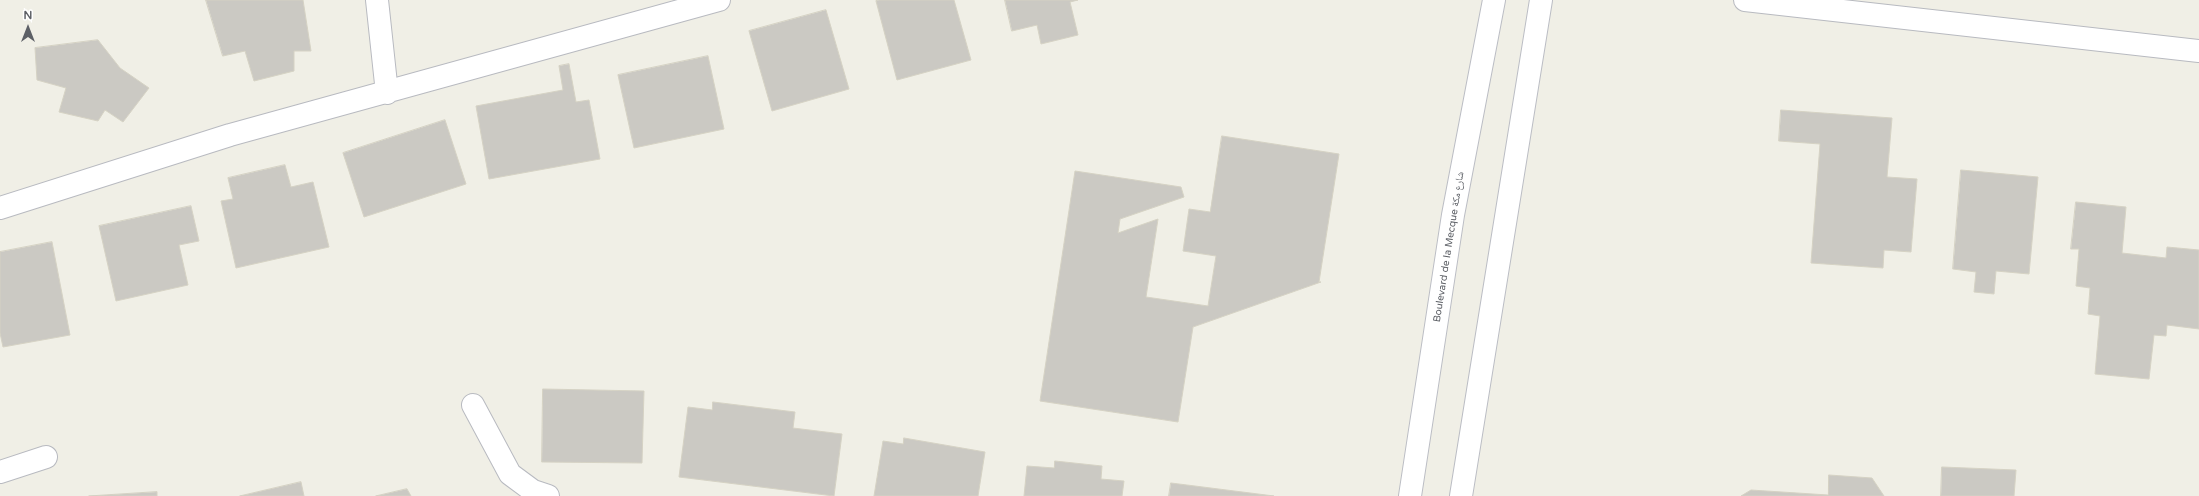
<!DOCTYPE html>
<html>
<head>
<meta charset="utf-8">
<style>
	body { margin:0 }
	#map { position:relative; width:2199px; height:496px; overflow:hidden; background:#f0efe6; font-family:"Varela Round",sans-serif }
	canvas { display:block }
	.north { position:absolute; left:8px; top:8px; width:40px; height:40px; -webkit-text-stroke:3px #fff; paint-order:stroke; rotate:0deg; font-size:11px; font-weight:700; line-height:16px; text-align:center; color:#5d6066 }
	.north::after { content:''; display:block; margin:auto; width:14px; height:18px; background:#5d6066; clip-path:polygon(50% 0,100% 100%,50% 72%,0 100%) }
</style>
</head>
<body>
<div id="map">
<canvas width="2199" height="496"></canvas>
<div class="north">N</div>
</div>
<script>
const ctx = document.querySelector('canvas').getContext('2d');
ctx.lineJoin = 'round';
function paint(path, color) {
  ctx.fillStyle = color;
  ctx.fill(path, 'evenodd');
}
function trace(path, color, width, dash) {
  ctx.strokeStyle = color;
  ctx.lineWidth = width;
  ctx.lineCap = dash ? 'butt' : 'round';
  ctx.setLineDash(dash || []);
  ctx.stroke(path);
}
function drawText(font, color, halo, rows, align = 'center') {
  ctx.font = font + ' "Varela Round","Noto Naskh Arabic",sans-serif';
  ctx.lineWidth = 4;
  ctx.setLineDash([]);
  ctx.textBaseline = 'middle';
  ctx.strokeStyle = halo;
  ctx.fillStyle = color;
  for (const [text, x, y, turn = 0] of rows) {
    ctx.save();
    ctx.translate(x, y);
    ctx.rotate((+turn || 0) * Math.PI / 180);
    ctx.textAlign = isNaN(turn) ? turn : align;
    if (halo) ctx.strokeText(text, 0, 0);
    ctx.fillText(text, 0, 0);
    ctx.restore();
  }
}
const building = new Path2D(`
	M206,0H303L311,51H294V71L254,81L245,51L223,56Z
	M879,0H954L971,60L897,80L876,1Z
	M1005,0H1078L1070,2L1078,35L1041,44L1037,25L1012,31Z
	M826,10L849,89L772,111L749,31Z
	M98,40L120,68L149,88L123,122L105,110L98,121L59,112L66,88L37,80L35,48Z
	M708,56L724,129L634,148L618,75Z
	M569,64L576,102L589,100L600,159L489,179L476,106L563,90L559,66Z
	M1781,110L1892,118L1887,177L1917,179L1911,252L1884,250L1883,268L1811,263L1820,144L1779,141Z
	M445,120L466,184L364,217L343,153Z
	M1222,136L1339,154L1319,282H1321L1193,327L1178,422L1040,401L1075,171L1181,187L1184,197L1120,219L1118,233L1158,219L1146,297L1208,306L1216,256L1183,251L1189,209L1210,212Z
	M285,165L291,187L313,182L329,247L236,268L221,201L233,199L228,178Z
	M1961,170L2038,177L2029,274L1996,271L1994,294L1974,292L1976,272L1953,269Z
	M2076,202L2126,207L2122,253L2166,258L2167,247L2199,250V329L2167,325L2166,336L2154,335L2149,379L2095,374L2100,316L2088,314L2090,288L2076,286L2079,249H2071Z
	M191,206L199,241L179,245L188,285L116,301L99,226Z
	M52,242L70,335L3,347L0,333V252Z
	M543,389L644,391L642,463L542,462Z
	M713,402L795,412L793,428L842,434L834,496L679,477L688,407L712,410Z
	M904,438L985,452L978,496H874L883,441L903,444Z
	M1055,461L1102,466L1101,479L1124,481L1122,496H1024L1027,466L1054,468Z
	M1942,467L2016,470L2014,496H1941Z
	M1829,475L1872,478L1884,496H1741L1751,490L1828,495Z
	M301,482L304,496H240Z
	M1171,483L1274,496H1169Z
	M407,489L411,496H376Z
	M157,492V496H89Z`);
paint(building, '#cbc9c3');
trace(building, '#d5d2c4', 1);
const street = new Path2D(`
	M377,0L387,93
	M1745,0L2199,51
	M0,208L230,135L719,0
	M473,405L510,474L533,491L548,496
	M0,472L46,457`);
const secondary = new Path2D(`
	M1410,496L1453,215L1494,0
	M1461,496L1541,0`);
trace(street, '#b8bac0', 24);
trace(secondary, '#bbbdc4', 24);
trace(street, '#fff', 22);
trace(secondary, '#fff', 22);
drawText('10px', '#5d6066', '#fff', [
	["Boulevard de la Mecque شارع مكة",1449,247,-81]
]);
</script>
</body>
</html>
